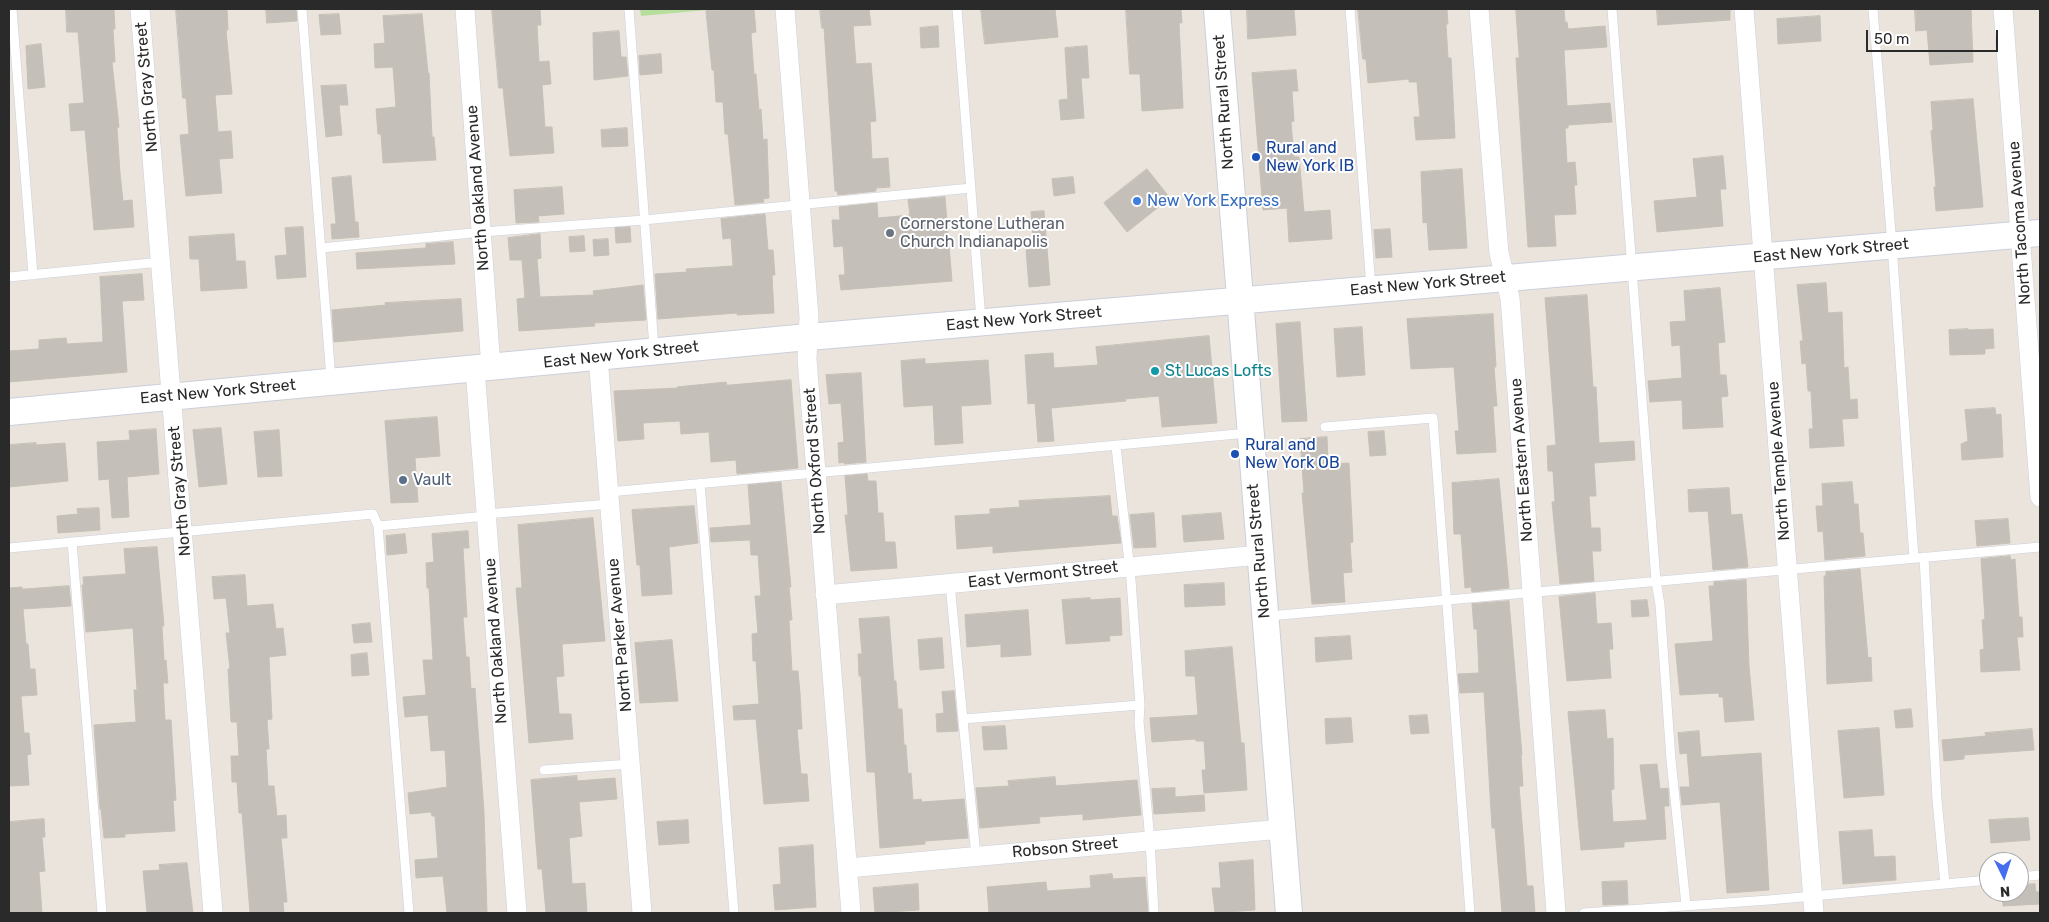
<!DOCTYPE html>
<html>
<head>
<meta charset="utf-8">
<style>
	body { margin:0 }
	#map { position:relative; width:2049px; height:922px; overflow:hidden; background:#ebe4dd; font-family:Rubik,sans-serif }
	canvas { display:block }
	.frame { position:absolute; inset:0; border:10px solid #2a2a2a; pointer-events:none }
	.north { position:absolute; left:1979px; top:852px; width:50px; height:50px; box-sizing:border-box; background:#fff; border:1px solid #aaa; border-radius:50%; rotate:176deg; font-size:14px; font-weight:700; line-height:20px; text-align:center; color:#2a2a2a }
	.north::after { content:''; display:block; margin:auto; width:18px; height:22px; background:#466def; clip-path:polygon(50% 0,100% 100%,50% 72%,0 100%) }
	.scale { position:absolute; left:1866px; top:30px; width:132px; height:22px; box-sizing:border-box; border:2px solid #2a2a2a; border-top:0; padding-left:6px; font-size:15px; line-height:18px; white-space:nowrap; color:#2a2a2a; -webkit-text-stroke:4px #fff; paint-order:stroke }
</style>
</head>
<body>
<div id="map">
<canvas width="2049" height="922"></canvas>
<div class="frame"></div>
<div class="north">N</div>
<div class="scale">50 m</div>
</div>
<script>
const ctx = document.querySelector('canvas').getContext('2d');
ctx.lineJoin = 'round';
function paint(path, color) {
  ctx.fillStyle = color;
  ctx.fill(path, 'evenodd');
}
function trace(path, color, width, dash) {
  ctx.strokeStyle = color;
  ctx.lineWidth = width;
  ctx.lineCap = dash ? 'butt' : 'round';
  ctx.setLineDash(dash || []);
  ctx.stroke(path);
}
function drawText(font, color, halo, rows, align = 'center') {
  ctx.font = font + ' Rubik,sans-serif';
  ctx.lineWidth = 4;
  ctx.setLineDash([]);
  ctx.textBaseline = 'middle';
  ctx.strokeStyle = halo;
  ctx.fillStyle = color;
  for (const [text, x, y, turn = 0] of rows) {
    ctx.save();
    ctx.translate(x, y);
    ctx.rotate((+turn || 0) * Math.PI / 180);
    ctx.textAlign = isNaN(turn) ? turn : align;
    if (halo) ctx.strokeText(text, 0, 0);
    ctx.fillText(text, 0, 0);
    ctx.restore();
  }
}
paint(new Path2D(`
	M640,9H718L641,16Z`), '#b6de9c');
const building = new Path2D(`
	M66,9H114L115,29H113L115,62H112L119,127L117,128L120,173L123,201L132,200L134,227L94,230L85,130L71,131L69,104L84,103L78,32H67Z
	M176,9H227L228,30H226L232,94L215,95L218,132L231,131L233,158L219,159L222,193L186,196L180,135L189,134L186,98H183Z
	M266,9H296L297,21L267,23Z
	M492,9H540L541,25H537L539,62L549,61L551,84L542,85L545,127H552L554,153L510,156L503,88H499Z
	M738,9H754L756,32L751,33L754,74H756L759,110L761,109L763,140L767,139L769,198L763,199L764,202L735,205L728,134H725L723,102H716L714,70H712L706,11Z
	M820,9H869L871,25L853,26L856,64L871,63L876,121L870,122L872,159L888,158L890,187L876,188V191L838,195L837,191H835L824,28H822Z
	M981,9H1055L1058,37L985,44Z
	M1126,9H1181L1182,23H1179L1183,108L1142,111L1140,74H1130Z
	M1247,9H1294L1296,35L1248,39Z
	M1358,9H1447L1448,24H1446L1448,58H1451L1455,138L1416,140L1414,117H1420L1417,82H1409V79L1368,83L1366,59H1363Z
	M1516,9H1564L1565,22H1567L1568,29L1605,26L1607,47L1564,50L1567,106L1610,103L1612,122L1568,125V128H1565L1567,163L1575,162L1577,185H1574L1576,214L1554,215L1556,246L1528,247L1516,58H1519Z
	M1657,9H1730V20L1658,25Z
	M1915,9H1971L1973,62L1930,65L1927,30L1916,31Z
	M339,14L341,34L321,35L319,15Z
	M422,14L428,73H429L432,137H434L436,160L383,163L381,134H378L376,109L396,107L393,67L375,68L374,44L385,43L383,16Z
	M1820,16L1821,41L1778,44L1777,19Z
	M938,26L939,47L921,48L920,28Z
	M619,31L621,57H626L628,76L594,80L593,33Z
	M41,44L45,87L28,89L26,46Z
	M1087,46L1089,78H1081L1084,118L1061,120L1059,100L1068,99L1065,48Z
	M661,54L662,73L640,75L639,56Z
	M1296,70L1298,91H1292L1294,121L1291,122L1294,157H1299L1304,212L1330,210L1332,239L1289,242L1287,208L1263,210L1252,73Z
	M346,85L348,105H339L342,135L326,137L321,86Z
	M1973,99L1983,207L1936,211L1934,187H1936L1931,131L1933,130L1931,102Z
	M627,128L628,146L602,147L601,130Z
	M1723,156L1726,189H1720L1723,226L1657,232L1654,201L1697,197L1693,159Z
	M1147,169L1170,198L1127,232L1104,203Z
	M1462,169L1467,248L1429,250L1427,222L1423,223L1421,172Z
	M351,176L355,222H358L359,237L332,239L331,224H336L332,178Z
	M1073,177L1075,193L1054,196L1052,179Z
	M562,187L564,214L538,216L539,222L516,223L514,190Z
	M945,197L952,281L841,290L839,275H845L843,246L834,247L832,220H840L839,207L877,203L878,218L910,215L908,200Z
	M1044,211L1050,285L1029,287L1026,250L1034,249L1031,212Z
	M765,214L768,250H773L775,275H772L774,313L737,315V313L658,319L655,274L687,272L686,269L733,266L731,238L723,239L721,219Z
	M303,227L306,277L277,279L275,256L287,255L285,228Z
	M630,227L631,242L616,243L615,228Z
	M1390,229L1392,257L1376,258L1374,230Z
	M234,234L236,261H245L247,288L201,291L199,259H190L189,237Z
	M540,234L541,258L537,259L540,297L594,295L593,291L643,285L646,320L594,323L595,326L519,331L517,299L525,298L522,260H510L508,238Z
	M584,236L585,251L570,252L569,237Z
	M608,239L609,255L594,256L593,240Z
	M453,242L455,264L357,269L356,253L426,248V244Z
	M142,274L144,300L122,301L127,372L9,382V351L39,349V340L66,338L67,344L103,342L100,277Z
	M1826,283L1828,313L1842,312L1844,368L1848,367L1850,400L1857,399L1858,418L1842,419L1844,446L1810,448L1809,429H1813L1811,391H1808L1806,363L1802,364L1800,341H1803L1797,285Z
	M1720,288L1725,342L1718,343L1720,375H1726L1728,396L1721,397L1723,427L1683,429L1682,400L1650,402L1648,381L1682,378L1680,345L1672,346L1670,322L1686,321L1684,291Z
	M1587,295L1593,387H1596L1599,443L1634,441L1635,460L1594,463L1596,496H1589L1591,528H1600L1601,551H1592L1594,581L1560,584L1552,502H1555L1553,471H1548L1547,446L1556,445L1545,298Z
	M461,299L463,331L334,342L332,310L386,305L385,303Z
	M1493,314L1496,367H1494L1497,406H1493L1496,452L1457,454L1455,431H1459L1454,367L1411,369L1407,319Z
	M1300,322L1307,421L1282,422L1276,324Z
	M1362,327L1365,375L1337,377L1334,329Z
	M1968,329V330L1993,329L1994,348L1985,349V354L1950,355L1949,330Z
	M1209,336L1217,423L1162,427L1159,396L1125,399L1126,401L1051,408L1054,441L1038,442L1035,403L1028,404L1025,355L1053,353L1054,368L1098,365L1096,347Z
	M925,359V364L988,360L991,404L961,406L963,443L935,445L933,405L904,407L901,361Z
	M861,373L866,462L844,464V462L839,463L838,443L844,442L841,403L829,404L826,375Z
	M791,380L798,468L737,474L736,460L711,462L709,432L681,434L680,421L643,423L644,439L618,441L614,391L678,388L677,387L726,382L727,385Z
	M1995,408L1996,415L2001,414L2003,457L1962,460L1961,444L1968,441L1965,410Z
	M437,417L440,456L415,458L418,502L391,503L385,421Z
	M221,428L227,484L199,487L193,430Z
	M156,429L159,474L127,477L129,517L112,518L109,479L99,480L97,442L130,440L129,431Z
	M279,430L282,476L258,477L254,432Z
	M1384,431L1386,455L1370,456L1368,432Z
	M1327,437L1328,464L1349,463L1353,542L1350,543L1352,572L1343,573L1345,602L1312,604L1302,493H1304L1300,439Z
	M36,443V445L65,443L68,481L9,487V445Z
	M867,474L868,481H876L878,513H883L885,542H895L897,568L851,571L845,515H848L845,476Z
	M1499,479L1509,588L1472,592L1471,587L1465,588L1461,534H1454L1452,483Z
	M781,482L791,587H789L792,620H789L792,671H798L800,693L802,729H797L801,774H807L809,801L764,804L756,719L734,720L733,706L759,704L756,661H753L752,634L758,633L755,596H761L758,555H751L750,540L711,542L710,528L751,525L748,485Z
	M1852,482L1854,504H1858L1860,533H1863L1865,556L1825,560L1823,531L1818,532L1816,506H1823L1822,484Z
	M1729,488L1731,515L1742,514L1748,567L1713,570L1708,511L1689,512L1688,490Z
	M1110,496L1112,516H1117L1121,543L993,553V546L957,549L955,516L990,514V509L1020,507L1019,501Z
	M694,506L698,543L669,547L672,594L642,596L640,565H637L632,510Z
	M99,508L100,530L58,533L57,516L78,514L77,509Z
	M1154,513L1156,547L1134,548L1130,515Z
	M1221,513L1224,539L1184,542L1182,516Z
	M593,518L605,641L562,644L564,676L556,677L559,714H571L573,739L529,743L516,588H522L518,525Z
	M2008,519L2010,543L1977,546L1975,521Z
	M468,531L469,548H463L467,617H463L466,657H469L471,689L475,688L484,812L487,913H447L443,876L416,878L415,860L438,858L435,816H432L431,812L410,814L408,793L447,787L445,750L431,751L428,715L405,717L403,697L426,695L423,660H433L429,588H427L426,563L434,562L432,534Z
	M405,534L407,553L387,555L386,536Z
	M157,547L164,626H162L164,661L166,660L168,683H163L165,720H171L176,800L173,801L175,831L125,834V837L104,838L101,809H100L94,725L136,722L134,690H137L133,628L86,632L82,585H84L83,577L126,574L124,549Z
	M2010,556L2011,560L2015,559L2019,617H2022L2023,637H2017L2020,670L1981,672L1980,650L1984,649L1982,620L1985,619L1981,559Z
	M1860,569L1868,658L1871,657L1872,681L1827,684L1824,576H1826V572Z
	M245,575L247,606L273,604L276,629L283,628L286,655L269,657L272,719L267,720L269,749H266L268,786H274L277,816L286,815L287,838H281L287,902H283L284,913H250L242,813H239L237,782H232L231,756H239L237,722H231L228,669H230L226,633H230L226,598L214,599L212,577Z
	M1746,580L1749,666L1754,720L1725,722L1723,697H1719V693L1680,695L1675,644L1713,641L1709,586H1714V582Z
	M1224,583L1225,605L1185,607L1184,585Z
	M69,586L71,606L23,609L26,644H28L30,669H35L37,695L21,696L24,733H29L31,754L27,755L29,785L9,786V588L22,587V589Z
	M1595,593L1597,624L1611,623L1613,649H1609L1611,678L1567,681L1559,597Z
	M1090,598V600L1120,598L1122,635L1109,636L1110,641L1066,644L1062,600Z
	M1647,600L1649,616L1632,617L1631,601Z
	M1509,601L1522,755H1521L1523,786H1519L1524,847L1527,886H1533L1535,912L1524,913H1502L1495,828H1492L1484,692L1460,693L1458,674L1479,673L1477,629H1474L1472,604Z
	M1028,610L1031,655L1001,657V644L967,647L965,615Z
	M889,617L894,681H896L898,709H902L904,745H906L908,774L911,773L913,800L921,799L922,802L964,799L968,838L925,841V844L880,848L875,772H867L861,676H859L858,654H862L859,619Z
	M370,623L372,642L354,643L352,625Z
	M1350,636L1352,659L1316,662L1315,638Z
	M942,638L944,668L920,670L918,640Z
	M672,640L678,701L640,703L635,643Z
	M1232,647L1241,743H1244L1247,790L1204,793L1202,770H1206L1204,741H1196V739L1152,742L1150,718L1198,715L1195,676H1186L1185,651Z
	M367,653L369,675L352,676L351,655Z
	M954,691L958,731L937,732L936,714L944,713L942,692Z
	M1911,709L1913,727L1896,728L1894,711Z
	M1605,710L1607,739L1613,738L1614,789L1611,790L1613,822L1647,820L1640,765L1657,764L1660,789L1668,788L1669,806H1664L1666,839L1624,842V847L1581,850L1568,712Z
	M1427,715L1429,733L1411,734L1409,716Z
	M1351,718L1353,742L1326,744L1325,719Z
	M1005,726L1007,749L984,750L982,727Z
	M1879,728L1884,795L1844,798L1838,731Z
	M2032,729L2034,750L1964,755V759L1944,761L1942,740L1986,736L1985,733Z
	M1699,731L1701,757L1761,753L1769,890L1727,893L1720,802L1682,805L1680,787H1690L1687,753L1680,754L1678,733Z
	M577,776V781L615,778L617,799L579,802L582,836L569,838L572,884L585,883L587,913H546L542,869H538L531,780Z
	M1055,777L1056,786L1137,780L1141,815L1083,820V814L1039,817L1040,823L980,828L976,788L1009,786L1008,781Z
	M1175,788V797L1204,795L1205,811L1154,814L1152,789Z
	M2028,818L2030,840L1991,843L1989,820Z
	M44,819L45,837H42L45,871L39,872L42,913H9V822Z
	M688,820L689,843L659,845L657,822Z
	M1872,830L1874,857L1895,856L1896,880L1843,884L1839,832Z
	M813,845L816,907L775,910L773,885L781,884L779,848Z
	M1253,860L1255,910L1215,913L1212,888H1221L1219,863Z
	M187,863L193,913H147L143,871L160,870L159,865Z
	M1112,874L1113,879L1145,877L1148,913H989L987,887L1046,882L1047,891L1091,888L1090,876Z
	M1627,881L1628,904L1603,905L1602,882Z
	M918,884L919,910L875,913L873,888Z
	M2035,884L2036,892H2040V904L2003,906L2002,892H2019V885Z`);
paint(building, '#c4bfb8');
trace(building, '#c6c0b6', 1);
const lane = new Path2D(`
	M12,9L33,275
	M302,9L331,379
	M629,9L654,348
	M957,9L981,320
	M1350,9L1371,288
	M1612,9L1656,581L1660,605L1671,760L1686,905
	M1873,9L1892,245L1914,558
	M321,248L482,232L644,220L971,188
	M9,277L161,262
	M1325,427L1433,418L1470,913
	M1116,447L1131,580L1140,705L1139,722L1150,841L1154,913
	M700,483L734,913
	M609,492L1248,433
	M486,514L610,504
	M378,526L487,516
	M72,542L102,913
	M9,548L373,514L378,526L409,913
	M1924,557L1937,800L1945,884
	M950,584L976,856
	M1269,616L2040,547
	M963,719L1140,705
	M544,770L630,764
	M2019,877L2040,875
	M1584,913L1769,900L1989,880`);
const street = new Path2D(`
	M140,9L213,913
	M465,9L491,368
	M785,9L809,317L807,359L851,913
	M1479,9L1499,253L1510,298L1556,913
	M1744,9L1814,913
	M2003,9L2040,497
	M598,357L642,913
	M475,369L517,913
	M825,595L1260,555
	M848,868L1282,829`);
const secondary = new Path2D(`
	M1217,9L1289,913
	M9,412L808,337L2040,233`);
trace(lane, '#cbcfdb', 10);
trace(street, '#cbcfdb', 20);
trace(secondary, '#cbcfdb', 28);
trace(lane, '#fff', 9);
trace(street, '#fff', 19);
trace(secondary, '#fff', 26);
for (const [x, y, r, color] of [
	[1256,157,5,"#1a4fb4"],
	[1137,201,5,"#3f7fe0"],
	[890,233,5,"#6b7280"],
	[1155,371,5,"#0f9aa8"],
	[1235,454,5,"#1a4fb4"],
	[403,480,5,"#5c6f8a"]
]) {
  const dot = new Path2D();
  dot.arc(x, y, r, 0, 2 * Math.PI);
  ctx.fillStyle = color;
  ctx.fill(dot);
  trace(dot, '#fff', 2);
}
drawText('16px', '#2a2a2a', '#fff', [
	["North Gray Street",147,87,-95],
	["North Rural Street",1224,102,-94],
	["North Oakland Avenue",478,188,-94],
	["North Tacoma Avenue",2020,223,-94],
	["East New York Street",1831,251,-5],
	["East New York Street",1428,284,-5],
	["East New York Street",1024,319,-5],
	["East New York Street",621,355,-6],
	["East New York Street",218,392,-5],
	["North Eastern Avenue",1522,460,-94],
	["North Oxford Street",815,461,-94],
	["North Temple Avenue",1779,461,-94],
	["North Gray Street",180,491,-95],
	["North Rural Street",1259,551,-95],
	["East Vermont Street",1043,575,-6],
	["North Parker Avenue",620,635,-95],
	["North Oakland Avenue",496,641,-94],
	["Robson Street",1065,848,-5]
]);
drawText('16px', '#164399', '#fff', [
	["Rural and",1266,148],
	["New York IB",1266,166],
	["Rural and",1245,445],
	["New York OB",1245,463]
], 'left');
drawText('16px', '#366cbe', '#fff', [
	["New York Express",1147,201]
], 'left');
drawText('16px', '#5b616d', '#fff', [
	["Cornerstone Lutheran",900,224],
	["Church Indianapolis",900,242]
], 'left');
drawText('16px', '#0d838f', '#fff', [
	["St Lucas Lofts",1165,371]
], 'left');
drawText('16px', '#4e5e75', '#fff', [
	["Vault",413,480]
], 'left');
</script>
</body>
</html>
